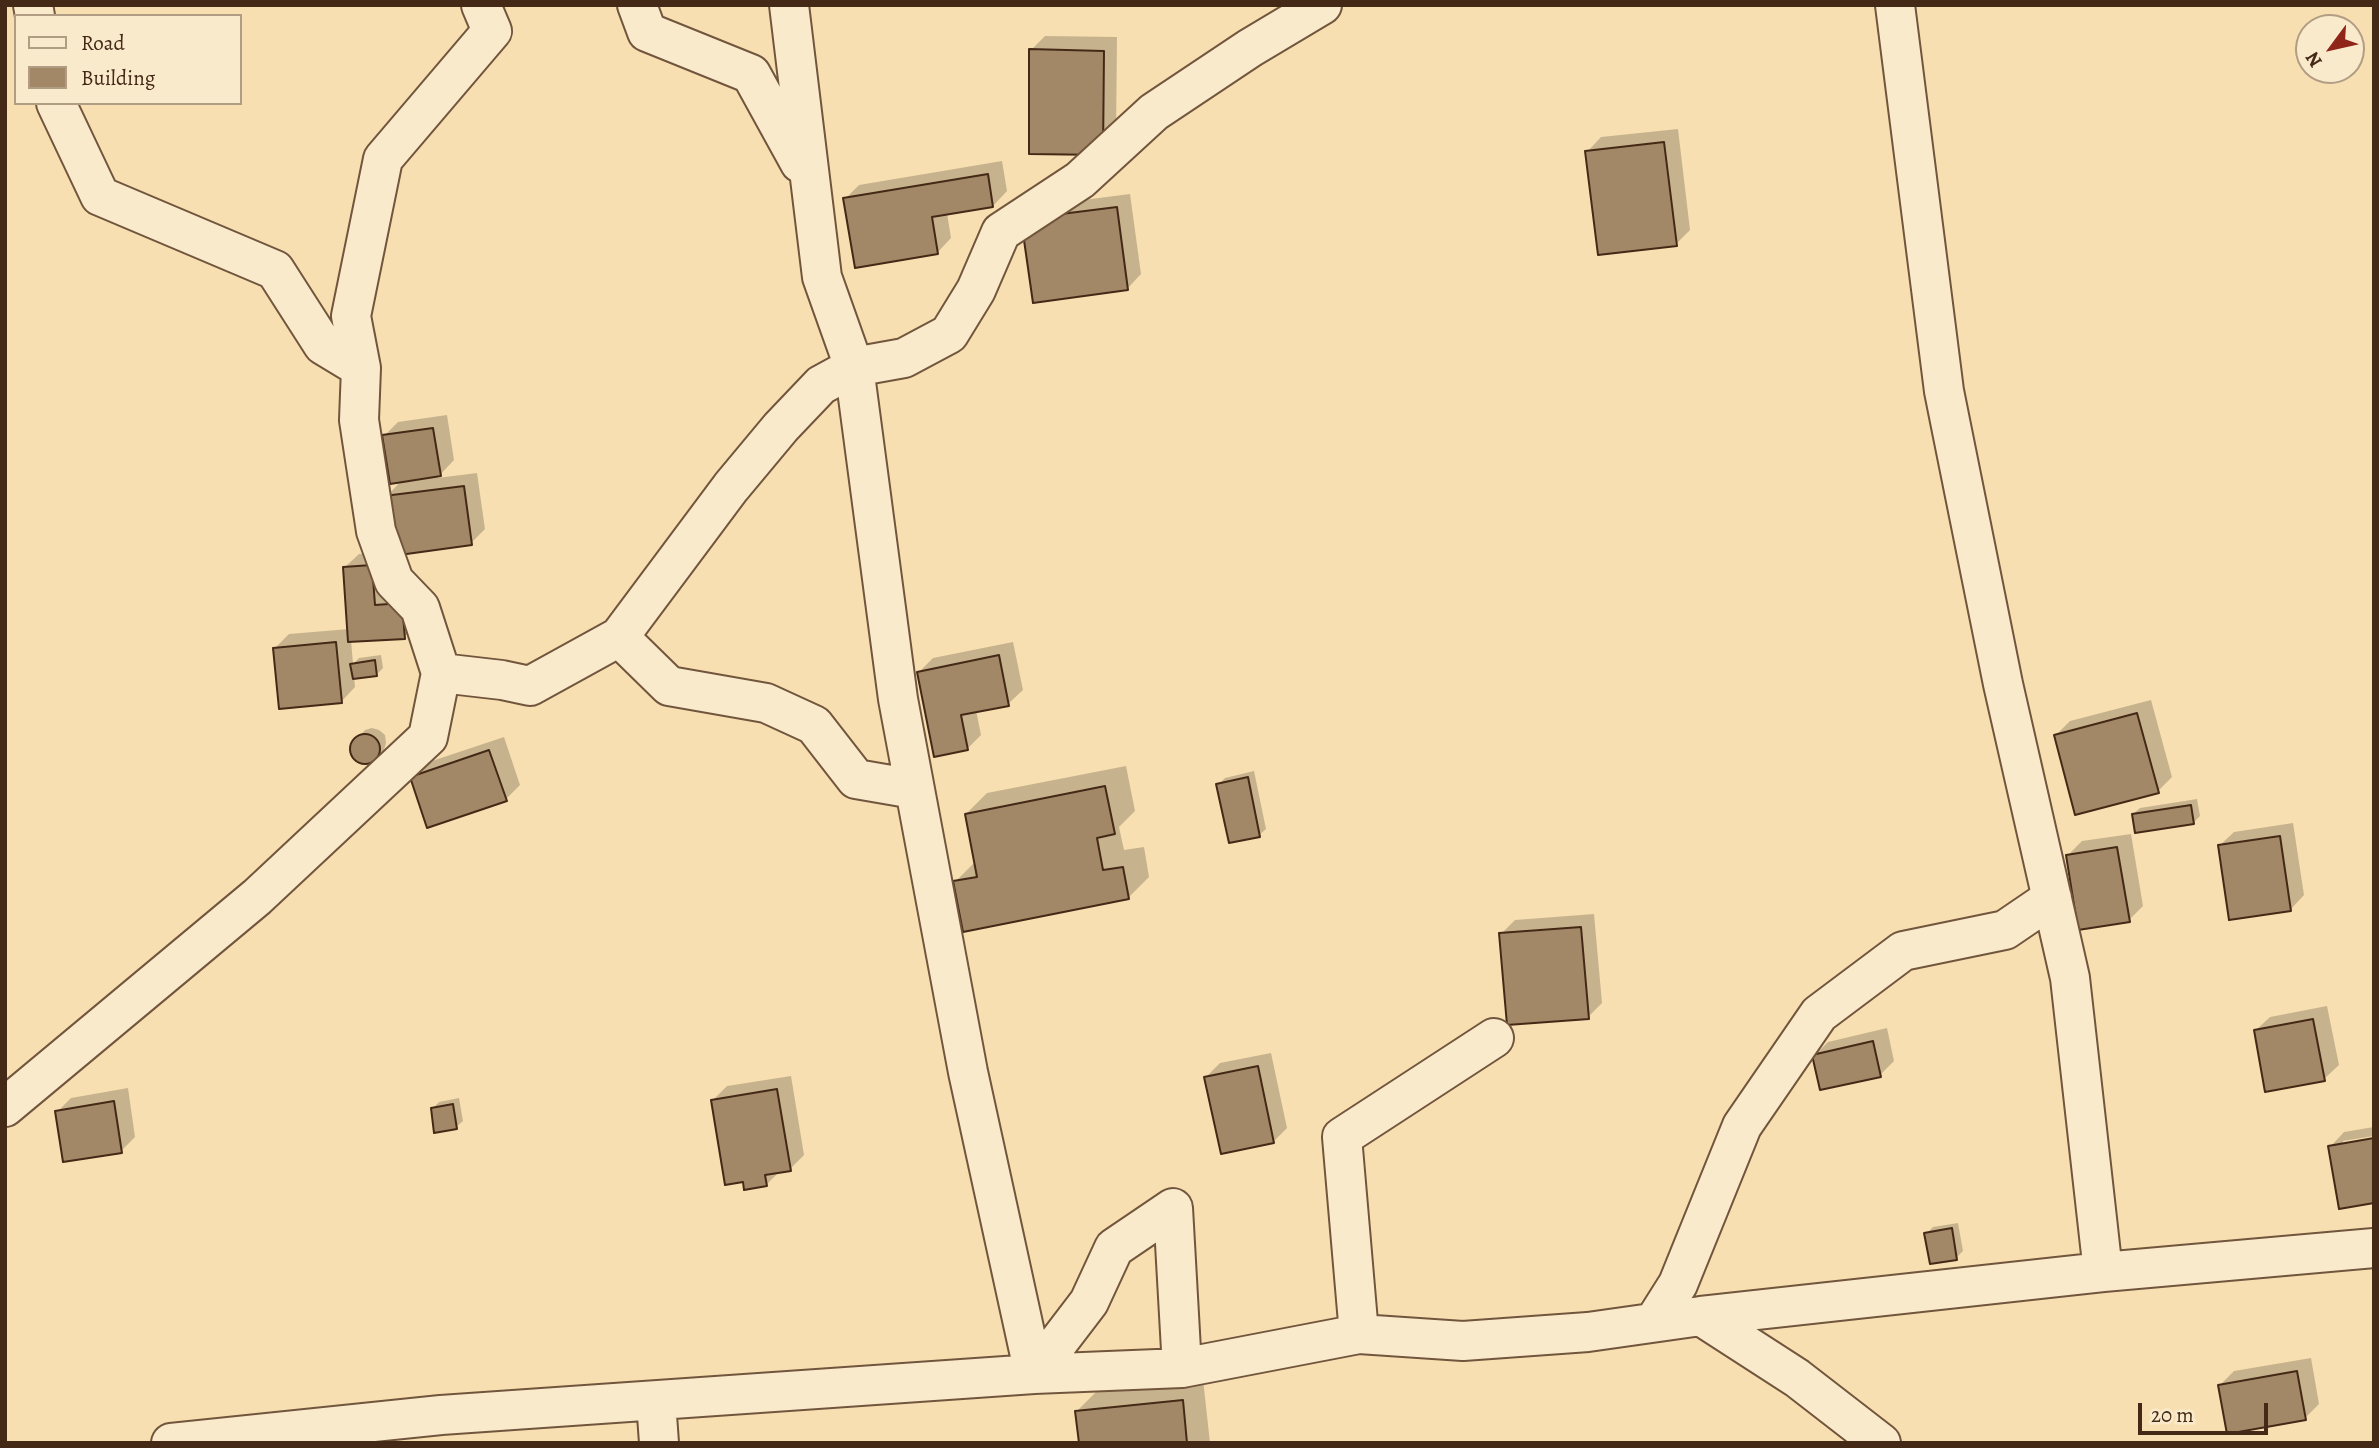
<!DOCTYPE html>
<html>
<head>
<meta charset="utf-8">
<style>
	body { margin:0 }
	#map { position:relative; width:2379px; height:1448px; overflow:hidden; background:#f8dfb1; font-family:Alegreya,serif }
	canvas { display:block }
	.frame { position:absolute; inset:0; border:7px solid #442916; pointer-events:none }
	.legend { position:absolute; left:14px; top:14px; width:228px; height:91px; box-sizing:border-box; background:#faeacc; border:2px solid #b19d83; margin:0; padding:9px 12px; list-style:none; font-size:21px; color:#442916 }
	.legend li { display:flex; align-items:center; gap:14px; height:35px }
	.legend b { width:35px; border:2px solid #b19d83 }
	.north { position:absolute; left:2295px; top:14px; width:70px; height:70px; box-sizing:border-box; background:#faeacc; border:2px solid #b19d83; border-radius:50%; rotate:237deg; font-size:19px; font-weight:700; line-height:28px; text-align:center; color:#442916 }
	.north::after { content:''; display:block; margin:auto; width:24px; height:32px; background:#8f2418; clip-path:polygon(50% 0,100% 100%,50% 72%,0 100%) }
	.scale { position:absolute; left:2138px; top:1403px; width:130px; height:32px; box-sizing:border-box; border:4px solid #442916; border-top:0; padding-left:9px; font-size:21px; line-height:24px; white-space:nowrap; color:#442916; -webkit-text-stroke:5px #faeacc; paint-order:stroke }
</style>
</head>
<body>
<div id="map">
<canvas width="2379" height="1448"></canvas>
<div class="frame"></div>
<ul class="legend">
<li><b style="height:9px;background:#faeacc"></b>Road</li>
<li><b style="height:19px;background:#a28867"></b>Building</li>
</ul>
<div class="north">N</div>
<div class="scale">20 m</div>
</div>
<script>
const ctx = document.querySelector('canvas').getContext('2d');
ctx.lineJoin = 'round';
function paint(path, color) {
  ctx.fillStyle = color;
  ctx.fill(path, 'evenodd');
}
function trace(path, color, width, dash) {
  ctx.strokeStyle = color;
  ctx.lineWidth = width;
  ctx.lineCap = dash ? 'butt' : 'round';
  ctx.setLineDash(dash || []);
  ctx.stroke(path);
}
paint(new Path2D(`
	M1045,36L1117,37L1116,139L1102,153L1031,50Z
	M1678,129L1690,230L1676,244L1587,152L1601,137Z
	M1002,161L1007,191L993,206L947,213L951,238L937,253L845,199L859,185Z
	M1130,194L1141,274L1127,289L1037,206Z
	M447,415L454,460L437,478L477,473L485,529L471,543L386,497L402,480L384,436L398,422Z
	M385,552L418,623L404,637L351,640L353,664L359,658L381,655L383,668L376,675L354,677L355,687L341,702L275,648L289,634L349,629L344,568L359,554Z
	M1013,642L1023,690L1008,704L976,710L981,735L967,749L919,672L933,658Z
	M2151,700L2172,777L2158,791L2056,735L2070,721Z
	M372,728L379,730L385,735L386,743L384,750L376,757L370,761L362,762L355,758L352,752L353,744L365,730Z
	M504,737L520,785L506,799L412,777L426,763Z
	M1126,766L1135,811L1119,827L1124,850L1144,847L1149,877L1128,898L955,882L976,861L966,814L987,793Z
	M1254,771L1266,829L1259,835L1218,785L1225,778Z
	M2197,799L2200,816L2193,823L2133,814L2140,808Z
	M2293,823L2304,895L2290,910L2219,846L2234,832Z
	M2131,834L2143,906L2129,920L2068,855L2082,841Z
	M1594,914L1602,1003L1588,1017L1501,934L1515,920Z
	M2327,1006L2339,1065L2324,1079L2255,1031L2270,1017Z
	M1887,1028L1894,1061L1880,1075L1814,1056L1828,1042Z
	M1271,1053L1287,1128L1273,1142L1206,1077L1220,1063Z
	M791,1076L804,1155L790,1169L780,1171L766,1185L713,1100L727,1086Z
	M128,1088L135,1137L121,1151L57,1112L71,1098Z
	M459,1098L463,1121L456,1127L433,1108L439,1102Z
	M2374,1127V1136L2343,1141V1145L2330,1147L2344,1132Z
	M1958,1223L1963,1251L1956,1258L1926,1234L1933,1227Z
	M2311,1358L2319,1404L2305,1418L2220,1385L2234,1371Z
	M1203,1379L1210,1443H1080L1077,1411L1098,1390Z`), '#0003');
const building = new Path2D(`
	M1029,49L1104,51L1103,155L1029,154Z
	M1664,142L1677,246L1598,255L1585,151Z
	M988,174L993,207L932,217L938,254L855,268L843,198Z
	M1117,207L1128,290L1033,303L1021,219Z
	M433,428L441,476L390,484L382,435Z
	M464,486L472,545L392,556L384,496Z
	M372,565L375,605L402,603L405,639L348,642L343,567Z
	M336,642L342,703L279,709L273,648Z
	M999,655L1009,706L961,715L968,750L934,757L917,672Z
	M375,660L377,676L353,679L350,664Z
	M2137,713L2159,793L2075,815L2054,735Z
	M350 749a15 15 0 1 1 30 0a15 15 0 1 1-30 0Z
	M489,750L507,801L427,828L410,777Z
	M1248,777L1260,837L1229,843L1216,784Z
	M1105,786L1115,834L1097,838L1103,870L1123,867L1129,899L963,932L953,881L977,877L965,814Z
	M2191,805L2194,824L2135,833L2132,814Z
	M2280,836L2291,911L2229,920L2218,845Z
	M2117,847L2130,922L2078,930L2066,855Z
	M1581,927L1589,1019L1507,1025L1499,933Z
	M2313,1019L2325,1081L2265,1092L2254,1030Z
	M1873,1041L1881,1077L1820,1090L1812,1055Z
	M1258,1066L1274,1143L1221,1154L1204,1077Z
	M777,1089L791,1171L765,1175L767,1186L744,1190L743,1182L725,1185L711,1100Z
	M114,1101L122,1153L63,1162L55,1111Z
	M453,1104L457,1129L434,1133L431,1108Z
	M2374,1138V1203L2339,1209L2328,1146Z
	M1952,1228L1957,1260L1930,1264L1924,1233Z
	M2297,1371L2306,1420L2227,1434L2218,1385Z
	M1183,1400L1187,1443H1079L1075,1411Z`);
paint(building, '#a28867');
trace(building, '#442916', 2);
const minor = new Path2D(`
	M33,5L35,16
	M637,5L647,32L751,74L800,163
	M789,5L822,277L854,367L898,699L968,1072L1034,1374L1089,1302L1114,1248L1173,1208L1182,1368
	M1895,5L1944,391L2003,684L2070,978L2103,1272
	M56,103L100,196L275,270L323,345L361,368L359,420L376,531L394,581L420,608L441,673
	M361,368L351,316L383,159L492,31L481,5
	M619,637L669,686L766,703L814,725L856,779L914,789
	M5,1107L257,897L428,737L441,673L502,680L530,686L619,637L731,487L781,427L821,385L854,367L904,358L949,334L976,290L1001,232L1080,180L1154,112L1250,48L1322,5
	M1701,1316L2103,1272L2374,1248
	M1654,1322L1678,1284L1742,1126L1819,1014L1903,951L2005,930L2052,898
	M1359,1334L1342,1137L1494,1038
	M656,1401L659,1443
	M171,1443L441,1415L1034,1374L1182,1368L1359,1334L1463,1341L1588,1332L1701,1316L1797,1378L1881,1443`);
trace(minor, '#71563d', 42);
trace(minor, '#faeacc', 38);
</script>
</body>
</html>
